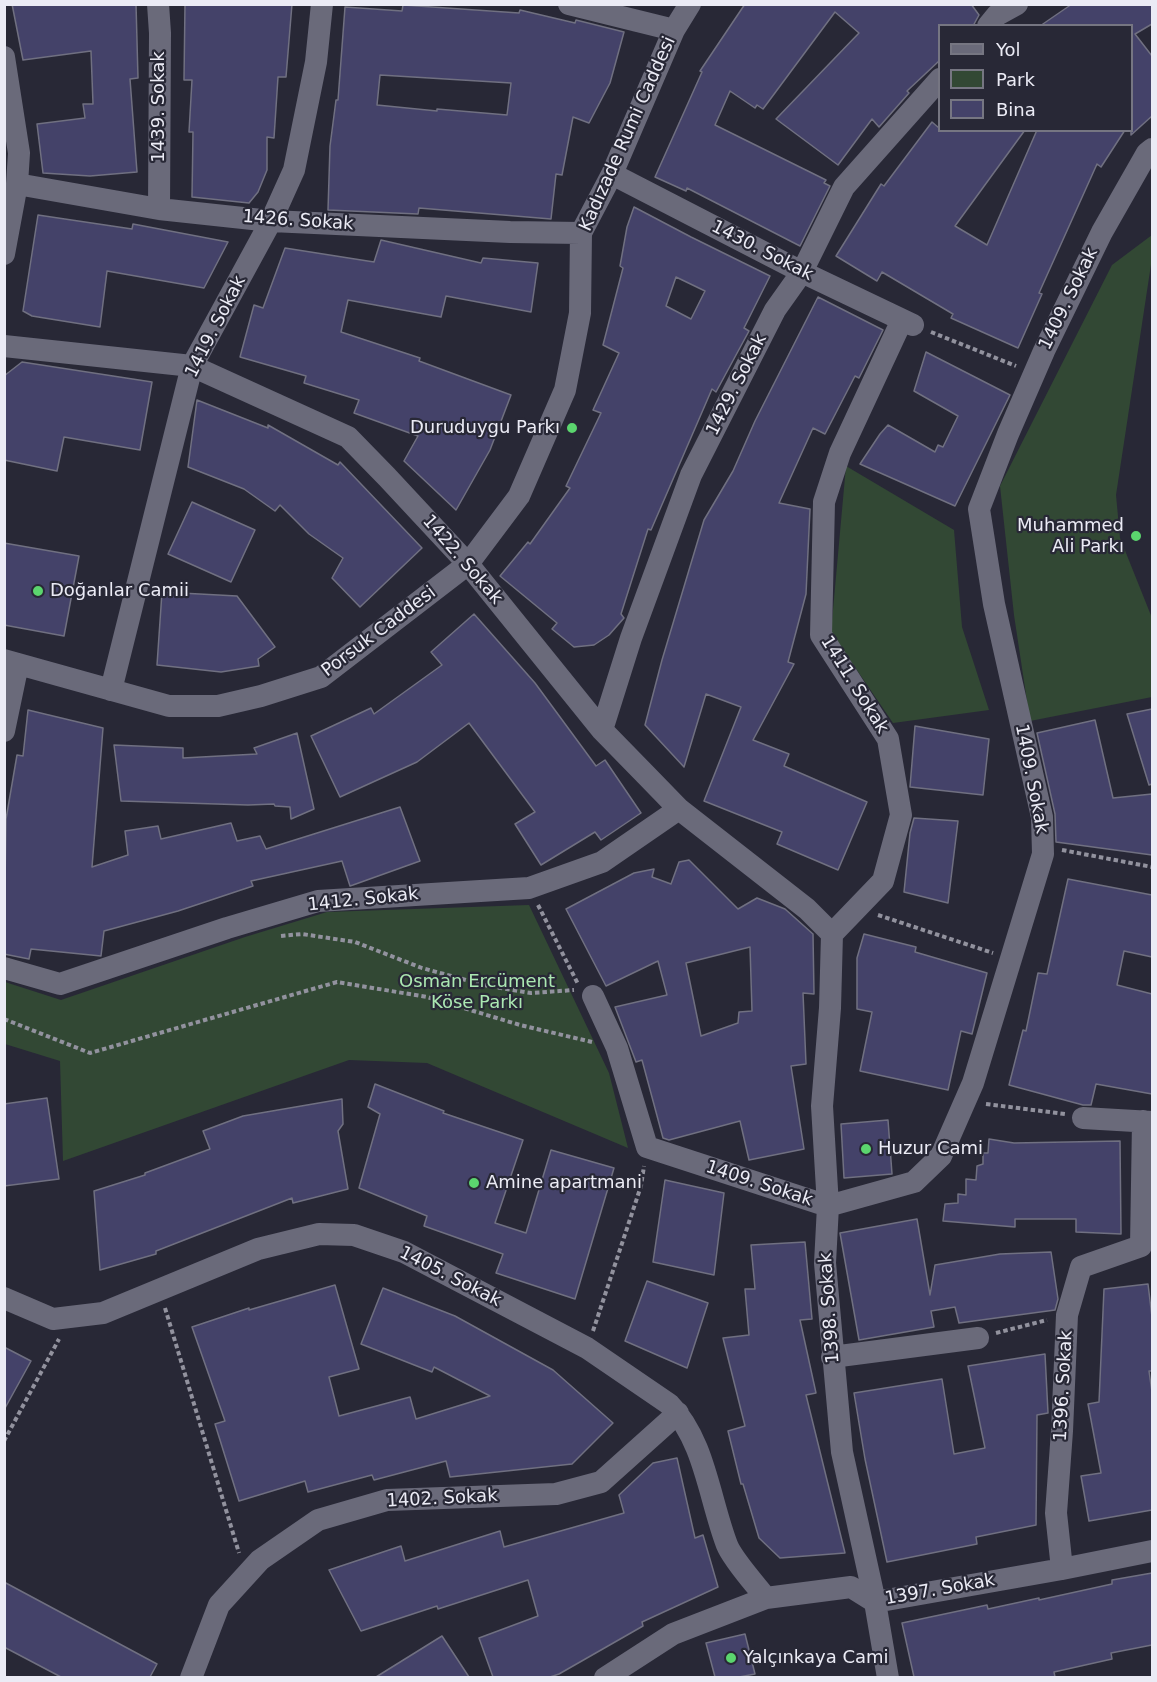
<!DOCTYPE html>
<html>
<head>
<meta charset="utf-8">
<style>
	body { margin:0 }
	#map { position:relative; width:1157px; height:1682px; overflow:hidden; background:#282836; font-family:"DejaVu Sans",sans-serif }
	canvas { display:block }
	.frame { position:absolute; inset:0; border:6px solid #ebebf5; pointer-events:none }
	.legend { position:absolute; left:938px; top:24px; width:195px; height:108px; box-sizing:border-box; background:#282836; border:2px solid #767682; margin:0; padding:8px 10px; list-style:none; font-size:18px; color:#ebebf5 }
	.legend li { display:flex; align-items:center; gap:12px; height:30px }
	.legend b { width:30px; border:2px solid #767682 }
</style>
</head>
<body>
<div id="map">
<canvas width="1157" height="1682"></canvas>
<div class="frame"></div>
<ul class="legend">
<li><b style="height:8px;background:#6a6a7a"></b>Yol</li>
<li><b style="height:16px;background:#324834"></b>Park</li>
<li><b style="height:16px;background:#444269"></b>Bina</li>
</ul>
</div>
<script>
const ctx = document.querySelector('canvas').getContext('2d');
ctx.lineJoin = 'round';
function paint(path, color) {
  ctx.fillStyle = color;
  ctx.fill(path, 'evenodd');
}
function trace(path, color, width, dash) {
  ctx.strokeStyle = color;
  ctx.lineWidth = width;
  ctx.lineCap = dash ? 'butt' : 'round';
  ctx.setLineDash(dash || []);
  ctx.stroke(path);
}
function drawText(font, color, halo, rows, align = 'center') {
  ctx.font = font + ' "DejaVu Sans",sans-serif';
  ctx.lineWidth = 4.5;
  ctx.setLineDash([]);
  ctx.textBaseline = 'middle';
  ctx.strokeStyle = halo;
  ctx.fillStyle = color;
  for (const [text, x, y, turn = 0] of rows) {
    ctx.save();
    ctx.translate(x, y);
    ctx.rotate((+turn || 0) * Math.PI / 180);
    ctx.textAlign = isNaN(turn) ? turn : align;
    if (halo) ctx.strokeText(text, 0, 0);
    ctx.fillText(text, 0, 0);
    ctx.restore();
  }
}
paint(new Path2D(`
	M1152,235V258L1116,495L1120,538L1152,618V697L1030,721L1014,615L1000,486L1112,265Z
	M846,466L954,530L962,627L989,710L893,723L831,632Z
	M529,905L609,1073L628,1148L427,1063L349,1060L63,1161L60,1061L5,1044V982L61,1000L245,937L327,912Z`), '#324834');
const building = new Path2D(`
	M12,4H136L138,78L130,79L137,172L90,176L43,173L37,124L85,118L83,104H93L91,51L23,60Z
	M185,4H292L286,77H278L274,138L267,137V170L258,192L249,203L192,197L193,132H189L192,80H184Z
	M745,4H971L979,15L973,26H939V61L907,91L909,93L879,127L872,119L838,165L776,119L859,33L835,12L763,109L757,105L755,108L730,91L715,125L826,180L824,183L830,186L800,246L687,188L686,191L655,177L702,72L700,71Z
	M1072,4H1152V24L1135,34L1152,56V116L1131,135V26H1040Z
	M403,5L519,13L520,10L575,23L576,20L624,32L610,83L589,123L573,117L562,175L556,174L551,219L419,208L418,214L328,210L330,146L336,100H338L345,7L402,11ZM380,75L511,83L507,115L437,109V111L377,105Z
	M932,122L939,128V130H1025L955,226L987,245L1037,130H1125L1101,167L1097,164L1039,293L1042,294L1018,348L951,318L953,314L882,272L877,281L836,256L881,184L884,186Z
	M634,207L691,237L770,276L744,328L749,331L716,392L712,389L651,530L648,529L621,614L624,618L609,635L594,645L574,647L552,629L557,623L500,576L528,542L530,544L570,488L566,486L601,413L593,410L619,353L603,345L623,268L620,266L627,227ZM676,277L705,291L691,319L666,306Z
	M38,215L132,229L133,224L228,242L204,288L107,271L100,327L32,316L23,311Z
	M381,240L481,263L483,258L538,263L531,312L446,296L441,317L348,300L341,332L420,358L419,361L511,395L490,450L456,510L404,461L418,436L354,413L359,400L304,383L306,376L240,357L254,305L263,308L285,248L374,262Z
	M818,297L883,330L859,378L855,376L825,434L813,428L779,503L810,509L806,594L788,662L794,664L753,740L789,754L784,766L867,802L838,870L777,844L782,832L704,801L741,707L706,694L684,767L645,725L662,660L704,520L733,471L755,421Z
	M926,352L1010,395L955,506L860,464L880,434L888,425L935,452L938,445L943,447L958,416L914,391Z
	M22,362L152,382L140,450L64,437L57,471L4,460V376Z
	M197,400L268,428V425L338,465L340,462L422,548L360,607L332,578L343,558L309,534L280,505L275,511L244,489L188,467Z
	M192,502L255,530L231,582L168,554Z
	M4,543L79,556L64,636L4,625Z
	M162,592L237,596L275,647L258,659L259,666L221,672L157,665Z
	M474,614L535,683L596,766L605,760L641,813L601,840L595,832L541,865L515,824L535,812L469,723L417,762L340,797L311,736L371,708L374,714L442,665L431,652Z
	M1152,709V784L1149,785L1127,714Z
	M28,710L103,728L92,867L128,855L125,831L158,826L161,839L231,823L237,841L260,836L266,849L400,807L420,861L353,885L350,886L342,861L251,881L253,886L178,911L104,931L101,956L31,949L29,959L4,954L6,819L17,755L23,756Z
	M1095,720L1113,798L1152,794V855L1056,842L1055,814L1037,733Z
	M915,726L989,739L983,795L910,787Z
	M297,733L314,809L291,819L290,807L275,806L274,804L248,805L121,801L114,745L183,748V758L257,754L254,748Z
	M914,818L958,821L948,903L904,892L910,833Z
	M689,860L738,909L757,898L785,909L813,934L814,994L803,993L806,1064L791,1066L804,1149L749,1160L740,1121L669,1140L663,1138L642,1060L636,1062L615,1007L667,995L658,961L606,986L566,909L634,873L654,869L652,877L671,884L679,862ZM750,947L752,1011L739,1012L738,1023L701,1036L686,963Z
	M1068,879L1152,895V957L1124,951L1117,985L1152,994V1094L1096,1084L1091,1105H1083L1009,1085L1023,1030L1026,1031L1038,973L1047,974Z
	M864,934L916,947L915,952L987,973L972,1034L961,1031L948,1090L860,1071L872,1012L857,1009V958Z
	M375,1084L444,1111L443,1113L523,1140L495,1223L526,1233L551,1150L614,1168L575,1299L496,1273L503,1254L424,1226L427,1216L359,1188L380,1114L368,1107Z
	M47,1098L59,1179L4,1186V1104Z
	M342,1099L343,1124L338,1131L348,1189L293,1203L292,1198L156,1251V1254L100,1270L94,1191L145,1175V1173L210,1149L203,1131L243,1116Z
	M888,1120L892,1174L844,1178L841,1124Z
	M989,1139L1014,1143L1120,1141L1121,1234L1076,1232V1219H1015V1227L943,1221L945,1204L958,1203V1194L966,1195V1179L976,1180L977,1166L983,1164V1153H988Z
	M665,1180L724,1193L714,1275L653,1262Z
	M917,1219L930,1295L935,1265L1000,1254L1051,1252L1058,1299L1055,1310L959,1323L955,1307L931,1311L934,1327L859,1340L840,1233Z
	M805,1242L812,1319L800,1320L816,1393L806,1395L845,1553L780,1558L759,1538L743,1484H741L728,1431L745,1426L723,1338L749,1335L745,1289H755L751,1245Z
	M647,1281L708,1303L687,1368L625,1341Z
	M1148,1284L1152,1317V1371H1149L1152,1392V1510L1089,1521L1081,1476L1101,1473L1088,1404L1099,1402L1104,1289Z
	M335,1285L359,1369L329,1377L339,1416L410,1397L416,1419L490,1396L434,1367L432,1372L361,1344L383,1288L455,1316L553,1370L613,1423L572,1464L450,1477L446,1461L374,1480L372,1475L308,1492L305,1481L239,1501L215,1424L225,1421L192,1327L249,1308V1310Z
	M4,1347L31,1361L4,1410Z
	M1045,1354L1048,1413L1037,1415L1036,1525L976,1537L977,1544L887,1562L865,1459L854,1393L942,1379L954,1454L985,1448L968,1366Z
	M677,1458L695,1538L703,1535L718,1587L642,1622L643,1626L559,1674L550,1677H493L479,1638L538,1616L528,1580L438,1609L437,1606L361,1631L329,1570L401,1546L405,1561L500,1531L504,1547L624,1513L619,1495L653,1463Z
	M1152,1573V1645L1111,1653L1112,1659L1054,1672L1055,1677H914L902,1623L987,1605L988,1609L1039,1598V1600L1112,1584V1580Z
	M4,1582L157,1664L150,1677H61L4,1647Z
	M745,1634L755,1674L739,1677H715L706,1643Z
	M442,1636L469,1677H376Z`);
paint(building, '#444269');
trace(building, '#707081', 1.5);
trace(new Path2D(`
	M931,332L1016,366
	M1062,850L1152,867
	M538,905L578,984
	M878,915L993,953
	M281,936L302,934L355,942L422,968L488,986L531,993L574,990
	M4,1019L90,1053L337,982L427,997L520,1025L592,1042
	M986,1104L1065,1114
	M165,1308L239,1553
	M593,1331L641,1186L644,1166
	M996,1333L1047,1320
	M4,1441L59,1339`), '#92929e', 4, [4.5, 3]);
trace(new Path2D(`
	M158,4L160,33L159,209
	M569,4L674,30
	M988,26L997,15L1017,4
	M4,57L19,153L17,184L4,254
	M612,174L802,272L913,325
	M17,184L159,209L271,221L510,232L581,233
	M4,346L192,366L348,437L387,477L468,564L602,730L644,773L679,809L807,909L832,934
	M4,660L169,706H218L261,696L321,677L468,564L519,496L565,390L580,313L581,233L612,174L674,30L690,4
	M111,690L192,366L271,221L294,170L316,62L322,4
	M602,730L631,638L691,475L775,310L802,272L844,187L940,79
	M4,731L18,664
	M832,934L830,1008L822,1106L828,1206L825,1263L842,1452L875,1602L888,1678
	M832,934L883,881L901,815L888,739L821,635L824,502L840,453L902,320
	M4,968L60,984L227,928L318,901L529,888L602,862L679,809
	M593,996L617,1048L647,1147L828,1206L914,1182L941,1156L973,1083L1043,854L1042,817L994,604L979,509L1008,434L1044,351L1102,232L1147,153L1152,149
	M1083,1118L1152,1122
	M1141,1246L1143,1121
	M4,1298L53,1319L103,1313L258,1249L319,1234L354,1235L404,1252L587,1348L669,1404C705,1441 709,1498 727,1545C733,1560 755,1584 766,1598
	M832,1357L978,1338
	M1062,1569L1056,1513L1062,1431L1067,1315L1081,1267L1141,1246
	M191,1678L219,1605L260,1560L318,1520L387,1500L556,1494L601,1482L678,1413
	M605,1678L673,1634L766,1598L851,1587L875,1602L1062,1569L1152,1551`), '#6a6a7a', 22);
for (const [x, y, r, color] of [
	[572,428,6,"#5bd56e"],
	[1136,536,6,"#5bd56e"],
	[38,591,6,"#5bd56e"],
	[866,1149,6,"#5bd56e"],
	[474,1183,6,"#5bd56e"],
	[731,1658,6,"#5bd56e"]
]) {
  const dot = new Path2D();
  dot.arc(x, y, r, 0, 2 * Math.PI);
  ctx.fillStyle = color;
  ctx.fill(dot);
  trace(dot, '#282836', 2);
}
drawText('18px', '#ebebf5', '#282836', [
	["1439. Sokak",159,107,-90],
	["Kadızade Rumi Caddesi",628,134,-66],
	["1426. Sokak",298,221,4],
	["1430. Sokak",762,251,27],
	["1409. Sokak",1069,299,-64],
	["1419. Sokak",216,327,-63],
	["1429. Sokak",737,385,-63],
	["1422. Sokak",462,560,49],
	["Porsuk Caddesi",379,632,-37],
	["1411. Sokak",854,685,58],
	["1409. Sokak",1031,779,79],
	["1412. Sokak",363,900,-6],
	["1409. Sokak",759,1184,18],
	["1405. Sokak",450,1277,27],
	["1398. Sokak",830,1308,-94],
	["1396. Sokak",1064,1386,-87],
	["1402. Sokak",442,1499,-3],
	["1397. Sokak",940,1590,-10]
]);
drawText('18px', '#ebebf5', '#282836', [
	["Duruduygu Parkı",560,428,"right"],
	["Muhammed",1124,526,"right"],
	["Ali Parkı",1124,547,"right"],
	["Doğanlar Camii",50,591],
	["Huzur Cami",878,1149],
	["Amine apartmani",486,1183],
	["Yalçınkaya Cami",743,1658]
], 'left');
drawText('18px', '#abe7b2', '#282836', [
	["Osman Ercüment",477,982],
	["Köse Parkı",477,1003]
]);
</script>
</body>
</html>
